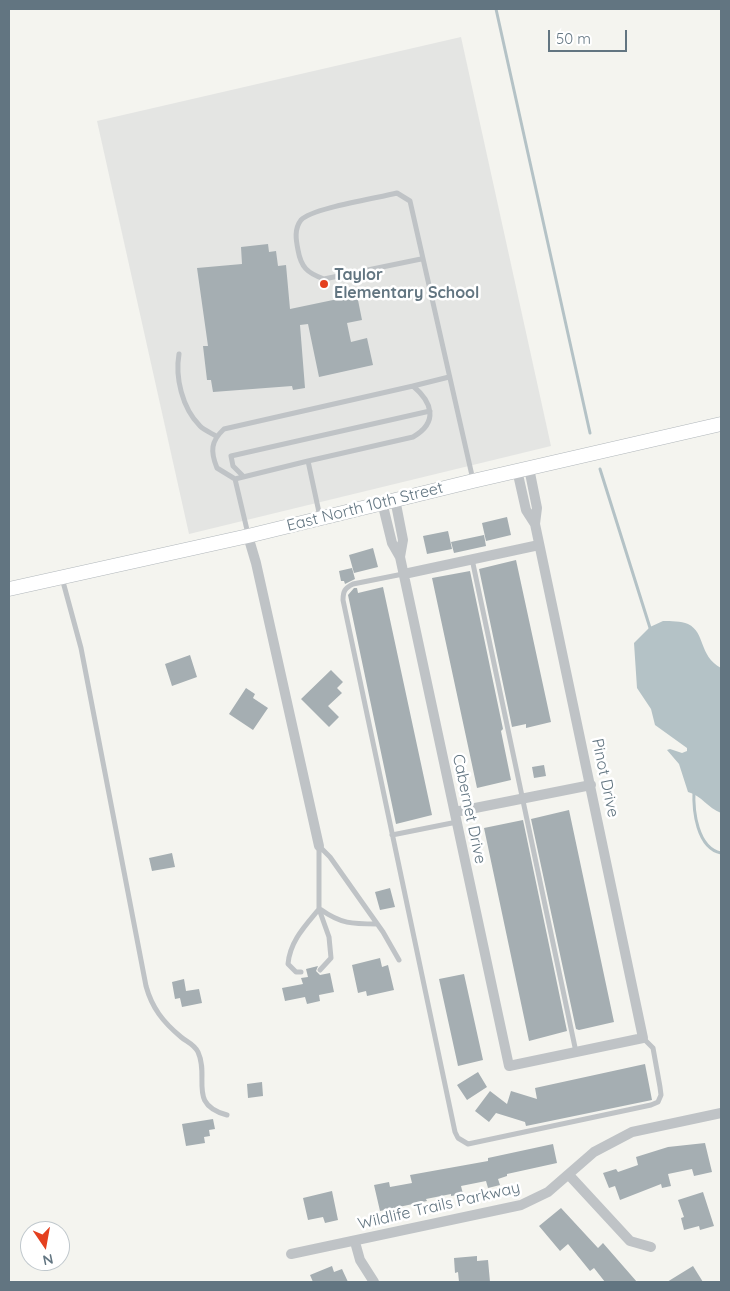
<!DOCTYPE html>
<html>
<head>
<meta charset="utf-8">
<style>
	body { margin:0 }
	#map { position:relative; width:730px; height:1291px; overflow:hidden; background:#f4f4ef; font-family:Quicksand,sans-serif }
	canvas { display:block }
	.frame { position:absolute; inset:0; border:10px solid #627581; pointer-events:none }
	.north { position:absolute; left:20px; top:1221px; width:50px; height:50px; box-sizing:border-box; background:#fff; border:1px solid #c0c8cd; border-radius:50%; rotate:168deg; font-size:14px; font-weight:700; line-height:20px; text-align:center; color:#627581 }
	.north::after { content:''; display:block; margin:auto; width:18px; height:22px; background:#e4401f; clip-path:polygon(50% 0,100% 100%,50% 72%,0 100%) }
	.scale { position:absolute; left:548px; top:30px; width:79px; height:22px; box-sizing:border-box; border:2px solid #627581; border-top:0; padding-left:6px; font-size:15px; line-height:18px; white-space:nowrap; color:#627581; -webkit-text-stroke:4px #fff; paint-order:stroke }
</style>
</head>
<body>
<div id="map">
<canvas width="730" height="1291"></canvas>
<div class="frame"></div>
<div class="north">N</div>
<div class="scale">50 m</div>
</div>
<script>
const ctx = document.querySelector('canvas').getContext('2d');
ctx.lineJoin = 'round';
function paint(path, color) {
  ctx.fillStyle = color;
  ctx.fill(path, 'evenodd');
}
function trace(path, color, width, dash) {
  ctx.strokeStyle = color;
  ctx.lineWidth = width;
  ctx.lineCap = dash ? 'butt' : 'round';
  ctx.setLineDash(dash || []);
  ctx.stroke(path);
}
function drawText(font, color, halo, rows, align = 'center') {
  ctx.font = font + ' Quicksand,sans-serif';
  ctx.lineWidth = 5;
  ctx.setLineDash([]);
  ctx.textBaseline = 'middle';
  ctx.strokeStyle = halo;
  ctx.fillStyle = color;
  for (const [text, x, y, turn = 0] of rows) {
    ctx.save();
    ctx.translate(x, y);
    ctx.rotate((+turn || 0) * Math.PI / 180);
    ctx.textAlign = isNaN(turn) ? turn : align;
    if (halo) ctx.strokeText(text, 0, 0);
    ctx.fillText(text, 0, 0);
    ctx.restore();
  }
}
paint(new Path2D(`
	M461,37L551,446L189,534L97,121Z`), '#e4e5e3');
paint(new Path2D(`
	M663,621C671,621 681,621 688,624C706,633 698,655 721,668V813C708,808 702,796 688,792L679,764L667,750L670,749L682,753L687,751V748L655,725L651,709L637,688L634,643L650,627Z`), '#b4c2c6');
trace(new Path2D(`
	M496,9L590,433
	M600,469L651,631
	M694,790C693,811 697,848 721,853`), '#b4c2c6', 3);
paint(new Path2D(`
	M268,244L269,252L276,251L278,266L286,265L290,309L357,295L362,320L347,323L351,342L367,338L373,365L319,377L308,324L300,325L305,388L293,390L292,386L213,392L211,380H207L203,346H208L197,268L242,264L241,247Z
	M507,517L511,535L486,541L482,523Z
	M448,531L452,549L427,554L423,536Z
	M484,535L486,546L454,553L451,542Z
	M373,548L378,567L354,573L349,555Z
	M516,560L551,722L526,728V724L512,727L479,569Z
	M352,568L355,579L345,584L344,581H341L339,571Z
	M470,571L503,729L501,731L511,780L477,788L432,578Z
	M383,587L432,815L396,824L348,595L354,588H357L358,593Z
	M190,655L197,677L172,686L165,664Z
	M331,670L343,682L337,688L342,693L328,706L339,717L329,727L301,699Z
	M246,688L255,694L253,698L268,708L253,730L229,714Z
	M544,765L546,776L534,778L532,767Z
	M569,810L614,1022L579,1030L576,1029L531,819Z
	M523,820L567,1031L529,1041L484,828Z
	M172,853L175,867L152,871L149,858Z
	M390,888L395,907L380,910L375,892Z
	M380,958L382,967L388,965L394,990L367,996L366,991L358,993L352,965Z
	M318,966L316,971L320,975L330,973L334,992L319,995L320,1001L307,1004L305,997L285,1001L282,988L303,984L301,978L308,977L306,969Z
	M464,974L483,1060L458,1066L439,979Z
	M184,979L186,991L199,989L202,1003L182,1007L180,998L175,999L172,982Z
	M645,1064L652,1100L526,1126L525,1122L496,1113L489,1122L475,1111L490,1091L507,1104L511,1091L537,1099L535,1088Z
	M478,1072L487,1087L467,1100L457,1085Z
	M262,1082L263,1096L248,1098L247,1084Z
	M213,1119L215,1129L209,1130L210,1136L204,1137L205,1143L186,1146L182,1124Z
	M705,1143L712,1172L694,1176L692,1169L668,1174L671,1186L662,1188L661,1184L620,1200L615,1186L609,1188L603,1173L616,1169L618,1172L638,1165L636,1157L668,1147Z
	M553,1144L557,1163L507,1174V1176L498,1179L500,1185L488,1188L486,1181L461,1186L463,1194L451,1196V1194L426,1199L427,1201L380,1211L374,1185L389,1182L390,1187L412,1183L410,1175L488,1161V1158Z
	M332,1191L338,1220L325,1223L323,1217L308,1220L303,1198Z
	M703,1192L714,1226L700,1230L699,1226L684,1230L681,1218L684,1217L678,1200Z
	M561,1208L598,1248L603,1243L637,1282H605L594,1268L590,1271L568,1244L560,1251L539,1226Z
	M477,1256V1261L488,1260L490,1282H459L458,1272L455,1273L454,1258Z
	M332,1266L334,1272L342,1269L348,1282H313L310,1275Z
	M693,1266L703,1282H667Z`), '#a5aeb2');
const secondary = new Path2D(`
	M9,589L248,536L473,481L721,424`);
trace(secondary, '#b1b7bb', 15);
trace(new Path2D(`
	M421,259L324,279C307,273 301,267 298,250C296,240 294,229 301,220C312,208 378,198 397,193L410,201L473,480
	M179,354C175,377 182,408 200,426C204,430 211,433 216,436
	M413,386L449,377
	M308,461L413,437C439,422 432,402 413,386L224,429C211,441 210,451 217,468L235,479L308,461L320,517
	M243,476L233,466L231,456L430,411
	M235,479L248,534
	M472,559L576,1052
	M403,574L353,584C345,588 343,591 343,600L455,1132L458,1138L468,1144L651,1105L658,1102L661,1095L660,1087L653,1048L643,1038
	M62,578L81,648L146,986C152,1008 163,1022 181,1037C187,1042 194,1044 198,1052C210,1078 187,1104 227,1115
	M392,835L457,822
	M319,846L330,857L383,932L399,960
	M319,909L329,937L331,958L320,970
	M320,909C341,924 352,924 377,924
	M301,972H296L288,964C290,941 305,926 319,909V846`), '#bfc3c6', 5);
trace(new Path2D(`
	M517,470L526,510L535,524L537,508L529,468
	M382,502L392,543L400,557L403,540L395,499
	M248,536L256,563L319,846
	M400,557L509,1066L643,1038L535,524
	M404,574L539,545
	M455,812L591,785
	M569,1175L630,1241L651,1247
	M355,1242L360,1260L374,1282
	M291,1254L521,1205L548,1192L594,1152L632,1132L721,1113`), '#bfc3c6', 10);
trace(secondary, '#fff', 14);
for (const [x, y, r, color] of [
	[324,284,5,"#e4401f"]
]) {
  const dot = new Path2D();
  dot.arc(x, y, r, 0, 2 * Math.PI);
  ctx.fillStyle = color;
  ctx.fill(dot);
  trace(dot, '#fff', 2);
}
drawText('bold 16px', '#627581', '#fff', [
	["Taylor",334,275],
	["Elementary School",334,293]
], 'left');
drawText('16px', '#627581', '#fff', [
	["East North 10th Street",365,507,-14],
	["Pinot Drive",605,778,78],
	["Cabernet Drive",469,809,78],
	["Wildlife Trails Parkway",439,1206,-13]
]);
</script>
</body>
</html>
